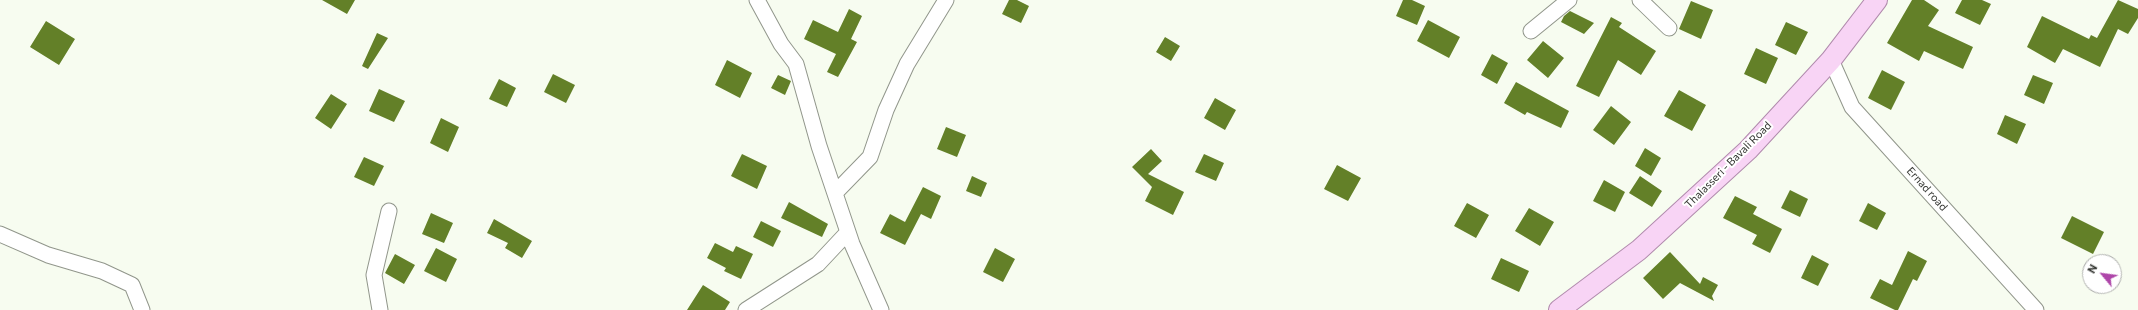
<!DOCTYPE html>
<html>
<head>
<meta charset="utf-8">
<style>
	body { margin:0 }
	#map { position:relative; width:2138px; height:310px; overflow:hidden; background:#f7fcf0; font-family:Commissioner,sans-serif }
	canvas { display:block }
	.north { position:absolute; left:2082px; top:254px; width:40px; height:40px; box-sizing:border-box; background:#fff; border:1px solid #aeafad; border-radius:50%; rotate:299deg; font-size:11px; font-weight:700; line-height:16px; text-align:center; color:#353733 }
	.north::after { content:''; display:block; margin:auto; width:14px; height:18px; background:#ae46a9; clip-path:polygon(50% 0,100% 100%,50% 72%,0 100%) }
</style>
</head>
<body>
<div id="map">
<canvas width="2138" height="310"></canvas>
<div class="north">N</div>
</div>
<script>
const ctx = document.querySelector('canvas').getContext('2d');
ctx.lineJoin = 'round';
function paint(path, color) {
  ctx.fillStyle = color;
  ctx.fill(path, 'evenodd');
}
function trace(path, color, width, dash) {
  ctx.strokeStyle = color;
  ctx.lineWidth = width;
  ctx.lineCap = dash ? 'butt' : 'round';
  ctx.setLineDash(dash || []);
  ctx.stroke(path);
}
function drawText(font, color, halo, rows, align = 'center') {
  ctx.font = font + ' Commissioner,sans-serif';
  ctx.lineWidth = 4;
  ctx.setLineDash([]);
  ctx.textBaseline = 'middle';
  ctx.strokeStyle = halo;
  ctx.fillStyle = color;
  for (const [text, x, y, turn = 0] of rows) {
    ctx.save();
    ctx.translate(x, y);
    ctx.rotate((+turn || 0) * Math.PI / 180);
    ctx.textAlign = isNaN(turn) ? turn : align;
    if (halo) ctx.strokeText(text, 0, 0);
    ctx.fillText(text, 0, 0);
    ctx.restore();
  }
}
paint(new Path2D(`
	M322,0H355L347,14Z
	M1009,0H1017L1029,6L1021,23L1002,14Z
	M1403,0H1412L1425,6L1417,25L1396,16Z
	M1912,0H1924L1939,10L1928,26L1973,47L1963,69L1924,51L1919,61L1887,43Z
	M1962,0H1982L1991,4L1980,25L1955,13Z
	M2118,0L2138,9V18L2128,34L2118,29L2100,67L2063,49L2055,63L2027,47L2042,16L2089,39L2091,35L2097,38Z
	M1691,1L1713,10L1701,39L1679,29Z
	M849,9L862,16L851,39L857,42L838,77L827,72L836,54L804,39L813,20L838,32Z
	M1570,11L1594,23L1584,34L1561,22L1564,16Z
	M1611,17L1622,23L1619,27L1656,51L1641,75L1618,60L1599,97L1576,86Z
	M1428,20L1460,37L1449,58L1417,41Z
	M46,21L75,39L59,65L30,47Z
	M1786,22L1808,32L1796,55L1775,45Z
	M377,33L388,38L368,69L362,66Z
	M1165,37L1180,46L1171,61L1156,52Z
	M1543,41L1564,58L1548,78L1527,60Z
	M1756,48L1778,58L1766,84L1744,74Z
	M1492,54L1508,63L1497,84L1481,75Z
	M727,60L752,73L740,98L715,85Z
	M1882,70L1905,82L1891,110L1868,98Z
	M553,74L575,85L566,103L544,92Z
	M778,75L791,81L785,95L771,88Z
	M2033,75L2053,83L2044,104L2024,95Z
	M499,79L516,88L507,107L489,99Z
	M1516,82L1569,111L1561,128L1527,112L1525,115L1504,103Z
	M379,89L405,101L394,122L369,111Z
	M1679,90L1706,105L1692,131L1664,116Z
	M331,94L347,104L331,129L315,118Z
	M1215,98L1236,110L1225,130L1204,118Z
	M1611,106L1631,122L1614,145L1593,130Z
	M2005,115L2026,124L2017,144L1997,134Z
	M441,118L459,127L448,152L430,143Z
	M946,127L966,135L957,157L937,149Z
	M1645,148L1661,158L1651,176L1635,166Z
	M1151,149L1162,161L1148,174L1184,192L1173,215L1145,201L1152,187L1132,167Z
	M742,154L767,166L757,189L731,176Z
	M1204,154L1224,163L1216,181L1195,172Z
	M364,157L384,166L374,186L354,177Z
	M1337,165L1361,178L1348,201L1324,189Z
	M972,176L987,183L981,197L966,191Z
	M1640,176L1662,191L1652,207L1629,193Z
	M1604,180L1625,192L1615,212L1593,201Z
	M923,187L941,196L931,219L921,214L905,245L880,233L890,214L905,222Z
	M1790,190L1808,199L1800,217L1781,208Z
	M1735,196L1757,207L1753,214L1782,229L1770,253L1752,244L1757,235L1723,218Z
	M789,202L828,224L822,237L781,218Z
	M1467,203L1489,215L1476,238L1454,226Z
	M1868,203L1886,213L1877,230L1859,221Z
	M1529,208L1554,222L1540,246L1515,231Z
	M431,213L453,223L444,243L422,234Z
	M2072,216L2104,232L2093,254L2061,238Z
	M494,219L532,241L522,258L505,248L508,243L487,233Z
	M761,221L781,231L773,247L753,237Z
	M715,243L733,252L736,246L753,254L741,279L724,271L726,268L707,258Z
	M436,248L457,259L446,282L424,271Z
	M995,248L1015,259L1003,282L983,272Z
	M1908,251L1927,261L1917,281L1913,279L1898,310H1895L1870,298L1880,279L1892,285Z
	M1670,252L1700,284L1703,277L1718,285L1712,296L1714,301L1680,283L1663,299L1643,278Z
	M395,254L415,265L404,284L385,273Z
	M1812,255L1829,264L1818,286L1801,278Z
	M1501,258L1529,271L1519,292L1491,279Z
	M703,285L730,302L725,310H687Z`), '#638028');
const minor = new Path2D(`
	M757,0L781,44L796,64L819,146L852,244L881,310
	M1640,0L1669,28
	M1531,31L1569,0
	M1831,60L1852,107L2036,310
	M835,193L870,157L886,110L907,64L946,0
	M0,234L48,255L102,271L132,285L142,310
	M380,310L374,275L389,211
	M746,310L818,264L848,232`);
const major = new Path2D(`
	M1559,310L1639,250L1748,150L1831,60L1877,0`);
trace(minor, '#91968b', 17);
trace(major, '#b18bad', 22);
trace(minor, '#fff', 15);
trace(major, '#f8d4f5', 20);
drawText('11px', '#353733', '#fff', [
	["Thalasseri - Bavali Road",1728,165,-45],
	["Ernad road",1927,189,48]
]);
</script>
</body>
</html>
